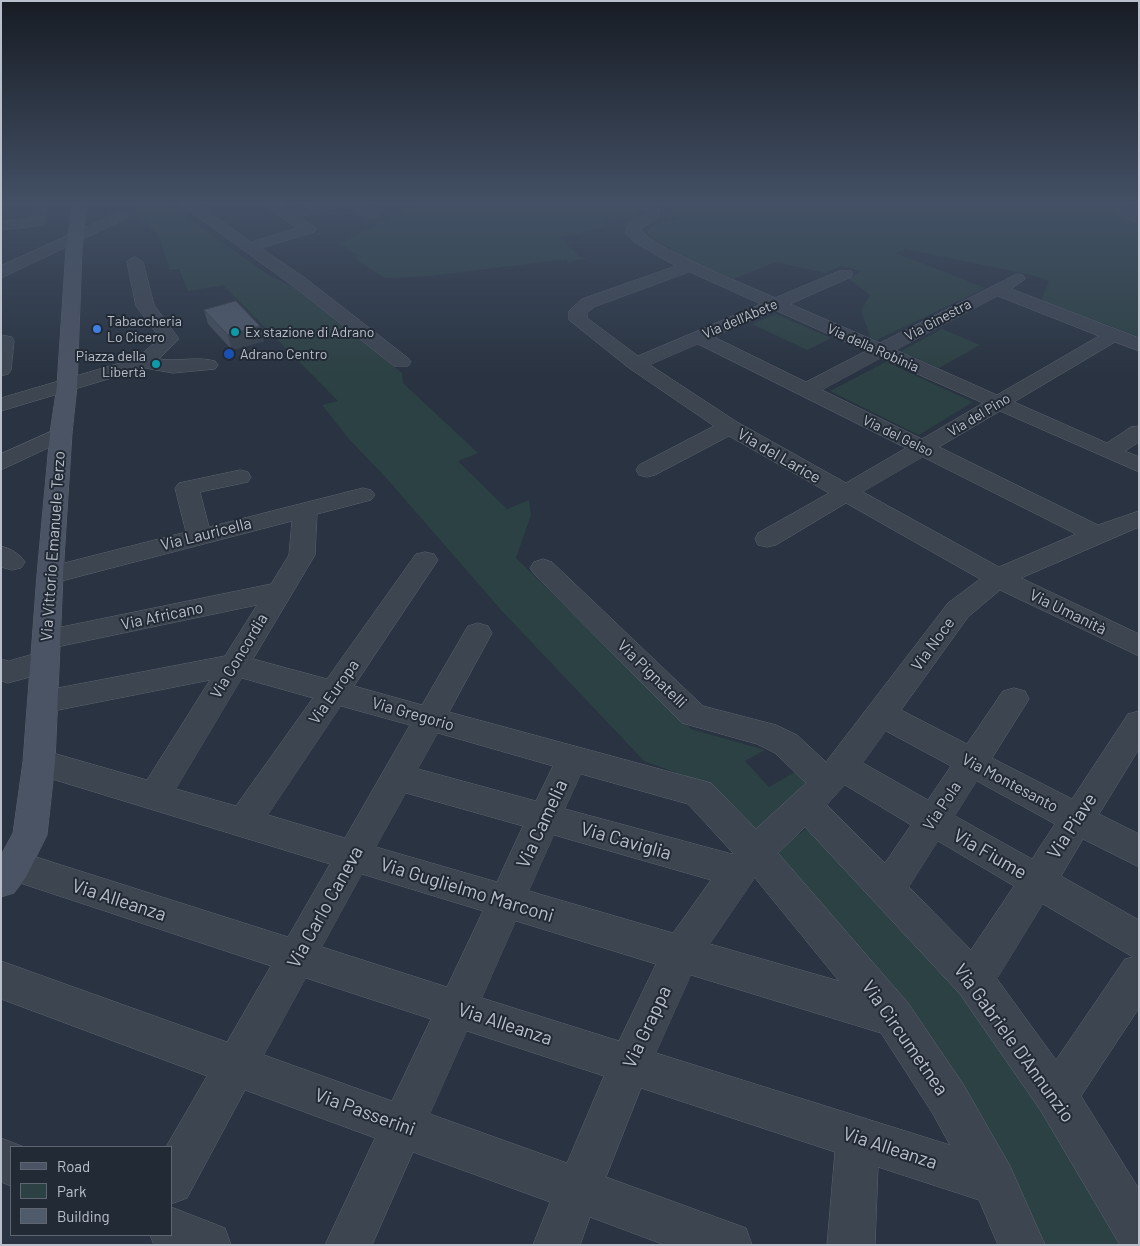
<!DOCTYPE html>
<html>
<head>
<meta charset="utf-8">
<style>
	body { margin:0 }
	#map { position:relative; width:1140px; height:1246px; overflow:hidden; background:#293341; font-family:Barlow,sans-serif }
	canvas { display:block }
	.frame { position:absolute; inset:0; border:2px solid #bac0cb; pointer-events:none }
	.legend { position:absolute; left:10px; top:1146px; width:162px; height:90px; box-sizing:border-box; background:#222a36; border:1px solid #5f6672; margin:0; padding:6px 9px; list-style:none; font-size:15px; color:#bac0cb }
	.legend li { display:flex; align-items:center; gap:10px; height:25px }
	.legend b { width:25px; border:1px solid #5f6672 }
</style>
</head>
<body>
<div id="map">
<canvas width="1140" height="1246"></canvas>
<div class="frame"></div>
<ul class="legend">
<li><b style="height:6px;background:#4b5464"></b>Road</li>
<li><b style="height:14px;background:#2c4143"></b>Park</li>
<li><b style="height:14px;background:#4f5a6a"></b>Building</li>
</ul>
</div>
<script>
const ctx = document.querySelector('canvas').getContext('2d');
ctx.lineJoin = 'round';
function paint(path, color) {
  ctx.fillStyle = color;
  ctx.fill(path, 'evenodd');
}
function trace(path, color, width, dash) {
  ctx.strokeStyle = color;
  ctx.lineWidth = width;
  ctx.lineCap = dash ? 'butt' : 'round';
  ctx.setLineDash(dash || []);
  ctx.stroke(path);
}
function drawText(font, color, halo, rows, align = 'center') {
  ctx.font = font + ' Barlow,sans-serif';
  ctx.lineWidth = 4;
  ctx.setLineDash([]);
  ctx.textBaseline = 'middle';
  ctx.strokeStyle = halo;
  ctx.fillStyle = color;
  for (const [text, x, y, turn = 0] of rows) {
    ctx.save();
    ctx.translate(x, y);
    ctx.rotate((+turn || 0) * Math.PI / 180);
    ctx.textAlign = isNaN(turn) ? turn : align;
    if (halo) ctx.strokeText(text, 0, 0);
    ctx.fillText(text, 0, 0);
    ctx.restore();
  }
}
paint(new Path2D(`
	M136,203H167L270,276L292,286L402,373L403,383L478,453L458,461L507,509L529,500L531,515L516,558L691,729L765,750L745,761L769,787L795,772L809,784L753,832L685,776L644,761L501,610L388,480L349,439L322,405L338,401L223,285L188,291L179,269L170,270L159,237L135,211L140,208Z
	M419,203H629L637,208L634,215L606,221L603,225L605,228L560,237L580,257L589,258L568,262L566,259L430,276L385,278L357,260L356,254L339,244Z
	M659,203H1104L1139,225V337L1041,300L1049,281L1032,275L905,249L896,253L985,288L877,340L871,339L861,311L870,295L849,279L861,271L842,266L825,273L776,262L733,279L682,257L647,233L651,226L685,216Z
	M776,314L831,338L807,350L752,324Z
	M942,329L980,345L939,368L901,351Z
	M886,362L973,402L919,435L830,391Z
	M810,826L902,921L991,1030L1098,1195L1121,1245H1032L771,855Z`), '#2c4143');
const street = new Path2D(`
	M35,203H49L43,225L1,230V221L31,218Z
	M179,203H196L251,242L297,228L261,203H278L290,211C313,205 363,192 379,215L372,219L344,206L300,217L317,229L314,232L261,248L305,278L408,358L411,362L408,366H394L293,286Z
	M636,203H652L661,212L654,221L641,228C641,244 757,289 775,298L839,271H851L853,274L851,277L790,304L880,343L1017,274L1023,275L1025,279L1011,289L1139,338V351L1115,342L1014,402L1107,443L1131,427L1139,426V442L1125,451L1139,457V472L1000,411L939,447L1098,525L1139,511V527L1021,578L1139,634V656L1000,590L968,617L901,710L967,744L1003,691L1014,688L1025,691L1029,699L992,758L1072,799L1128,714L1139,711V749L1099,814L1139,834V867L1083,839L1061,876L1139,920V1008L1081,1096L1139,1189V1245H1120L1041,1111L960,994L805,827L778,853L908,1003L963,1084L1010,1166L1045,1245H998L979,1200L878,1167L875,1245H827L835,1152L641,1088L606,1177L746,1228L752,1245H665L590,1217L580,1245H533L550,1202L413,1152L372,1245H325L375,1138L245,1090L187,1198L171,1204V1147H166L207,1076L1,999V961L227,1042L271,966L2,877V855L14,850L288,937L330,864L39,775L28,771L23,762L28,753L39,749L147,780L210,680L43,713L32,709L28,701L32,693L225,656L257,605L47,649L37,646L33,639L37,632L271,584L289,555L292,521L50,584L41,581L37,575L41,569L186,532L175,488L179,483L240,470L248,472L251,477L248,482L200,492L209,527L363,488L371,490L375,495L371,500L317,514L315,555L253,659L327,679L416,554L425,552L434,554L438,560L354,686L422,705L468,626L478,623L488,626L492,633L449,712L711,783L756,829L806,783L775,753L757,744L682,723L534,574L530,568L534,562L543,559L552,562L703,706L776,725L797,735L826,762L948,603L980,579L846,503L776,545L767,547L758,545L755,539L758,533L829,493L729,436L655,475L647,477L639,475L636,470L639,465L714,426L629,368L569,320V311L582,299L676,266L634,242L625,232L629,223L646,213ZM690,272L761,304L638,356L587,318V313L594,307ZM998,296L1099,336L997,395L896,350ZM775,310L866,351L806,382L714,337ZM698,344L906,448L846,483L737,422L650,365ZM881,358L983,403L922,439L822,390ZM923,457L1076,534L999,567L863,492ZM242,678L313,698L236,806L176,789ZM341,706L410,725L345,838L268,815ZM886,731L951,766L928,800L863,763ZM438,733L553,766L536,801L418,769ZM581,774L688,804L733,853L732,854L565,809ZM977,781L1055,824L1032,859L955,816ZM845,785L911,825L885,863L827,805ZM406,793L523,826L497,882L376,847ZM554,835L711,880L673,933L529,891ZM938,841L1014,886L971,950L909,887ZM362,874L483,911L447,987L322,947ZM755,878L839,981L710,944ZM1043,904L1133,957L1125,959L1056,1060L997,979ZM516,921L656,964L619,1041L482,998ZM691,975L881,1033L933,1114L950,1145L656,1053ZM306,978L431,1019L392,1101L264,1055ZM467,1031L604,1076L567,1163L430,1114Z
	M1105,203H1122L1139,213V224Z
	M120,212L125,213L127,216L125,219L1,278V266Z
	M135,257L143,262L154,305L179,339L159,359C177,362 197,356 215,361L218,365L215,369L173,373L145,368L1,411V398L137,358L160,338L136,306L127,262Z
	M1,335L12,337L14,341L11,370L8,374L1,376Z
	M61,427L69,428L72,433L69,438L1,470V454Z
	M1,546C11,549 19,553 25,562L21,568L12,570L1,567Z
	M45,651L55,654L59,662L55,670L8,683L1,681V659L8,661Z
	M1,1138L24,1147H11V1186L1,1182Z
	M171,1207L225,1228L231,1245H154L150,1235H171Z`);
const secondary = new Path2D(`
	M73,203H87L82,249L77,386L72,433L63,575L55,762L47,835L26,877L14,893L1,897V855L13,833L23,762L37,575L50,433L57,386L66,249Z`);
trace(street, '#5b636e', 1);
trace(secondary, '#5b636e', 1);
paint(street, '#3d4551');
paint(secondary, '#4b5464');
paint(new Path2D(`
	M204,310L264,341L232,350L208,324Z`), '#444d5b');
paint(new Path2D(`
	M260,326L264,341L232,350L228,335Z`), '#373f4a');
const building = new Path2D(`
	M236,301L260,326L228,335L204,310Z`);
paint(building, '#4f5a6a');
trace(building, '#373f4a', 1);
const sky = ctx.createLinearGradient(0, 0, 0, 378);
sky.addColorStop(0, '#171c24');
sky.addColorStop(0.54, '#435065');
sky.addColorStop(1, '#43506500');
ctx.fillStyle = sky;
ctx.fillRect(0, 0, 1140, 378);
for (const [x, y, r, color] of [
	[97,329,5,"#3f7fe0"],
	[235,332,5,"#0f9aa8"],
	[229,354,6,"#1a4fb4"],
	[156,364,5,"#0f9aa8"]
]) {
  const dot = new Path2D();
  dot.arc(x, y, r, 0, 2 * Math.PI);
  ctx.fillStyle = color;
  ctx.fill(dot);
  trace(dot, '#222a36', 2);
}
drawText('14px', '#bac0cb', '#222a36', [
	["Via dell'Abete",740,319,-23],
	["Via Ginestra",938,320,-28],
	["Via della Robinia",873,348,24],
	["Via del Pino",979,415,-31],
	["Via del Gelso",898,436,26]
]);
drawText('14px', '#bac0cb', '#222a36', [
	["Tabaccheria",107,321],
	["Lo Cicero",107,337],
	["Ex stazione di Adrano",245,332],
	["Adrano Centro",240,354],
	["Piazza della",146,356,"right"],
	["Libertà",146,372,"right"]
], 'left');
drawText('16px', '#bac0cb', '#222a36', [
	["Via del Larice",779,456,30],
	["Via Lauricella",206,534,-14],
	["Via Vittorio Emanuele Terzo",53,546,-86],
	["Via Umanità",1068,612,26],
	["Via Africano",162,616,-12],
	["Via Noce",933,644,-54],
	["Via Concordia",239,656,-59],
	["Via Pignatelli",652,674,44],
	["Via Europa",334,692,-55],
	["Via Gregorio",413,714,16],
	["Via Montesanto",1010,783,28],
	["Via Pola",942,806,-56]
]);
drawText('19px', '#bac0cb', '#222a36', [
	["Via Camelia",542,824,-65],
	["Via Piave",1072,826,-57],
	["Via Caviglia",626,841,16],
	["Via Fiume",990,854,30],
	["Via Guglielmo Marconi",467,890,17],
	["Via Alleanza",119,900,18],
	["Via Carlo Caneva",325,907,-61],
	["Via Alleanza",505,1024,18],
	["Via Grappa",647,1027,-65],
	["Via Circumetnea",905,1038,55],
	["Via Gabriele D'Annunzio",1014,1043,54],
	["Via Passerini",365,1112,20],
	["Via Alleanza",890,1148,18]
]);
</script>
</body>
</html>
